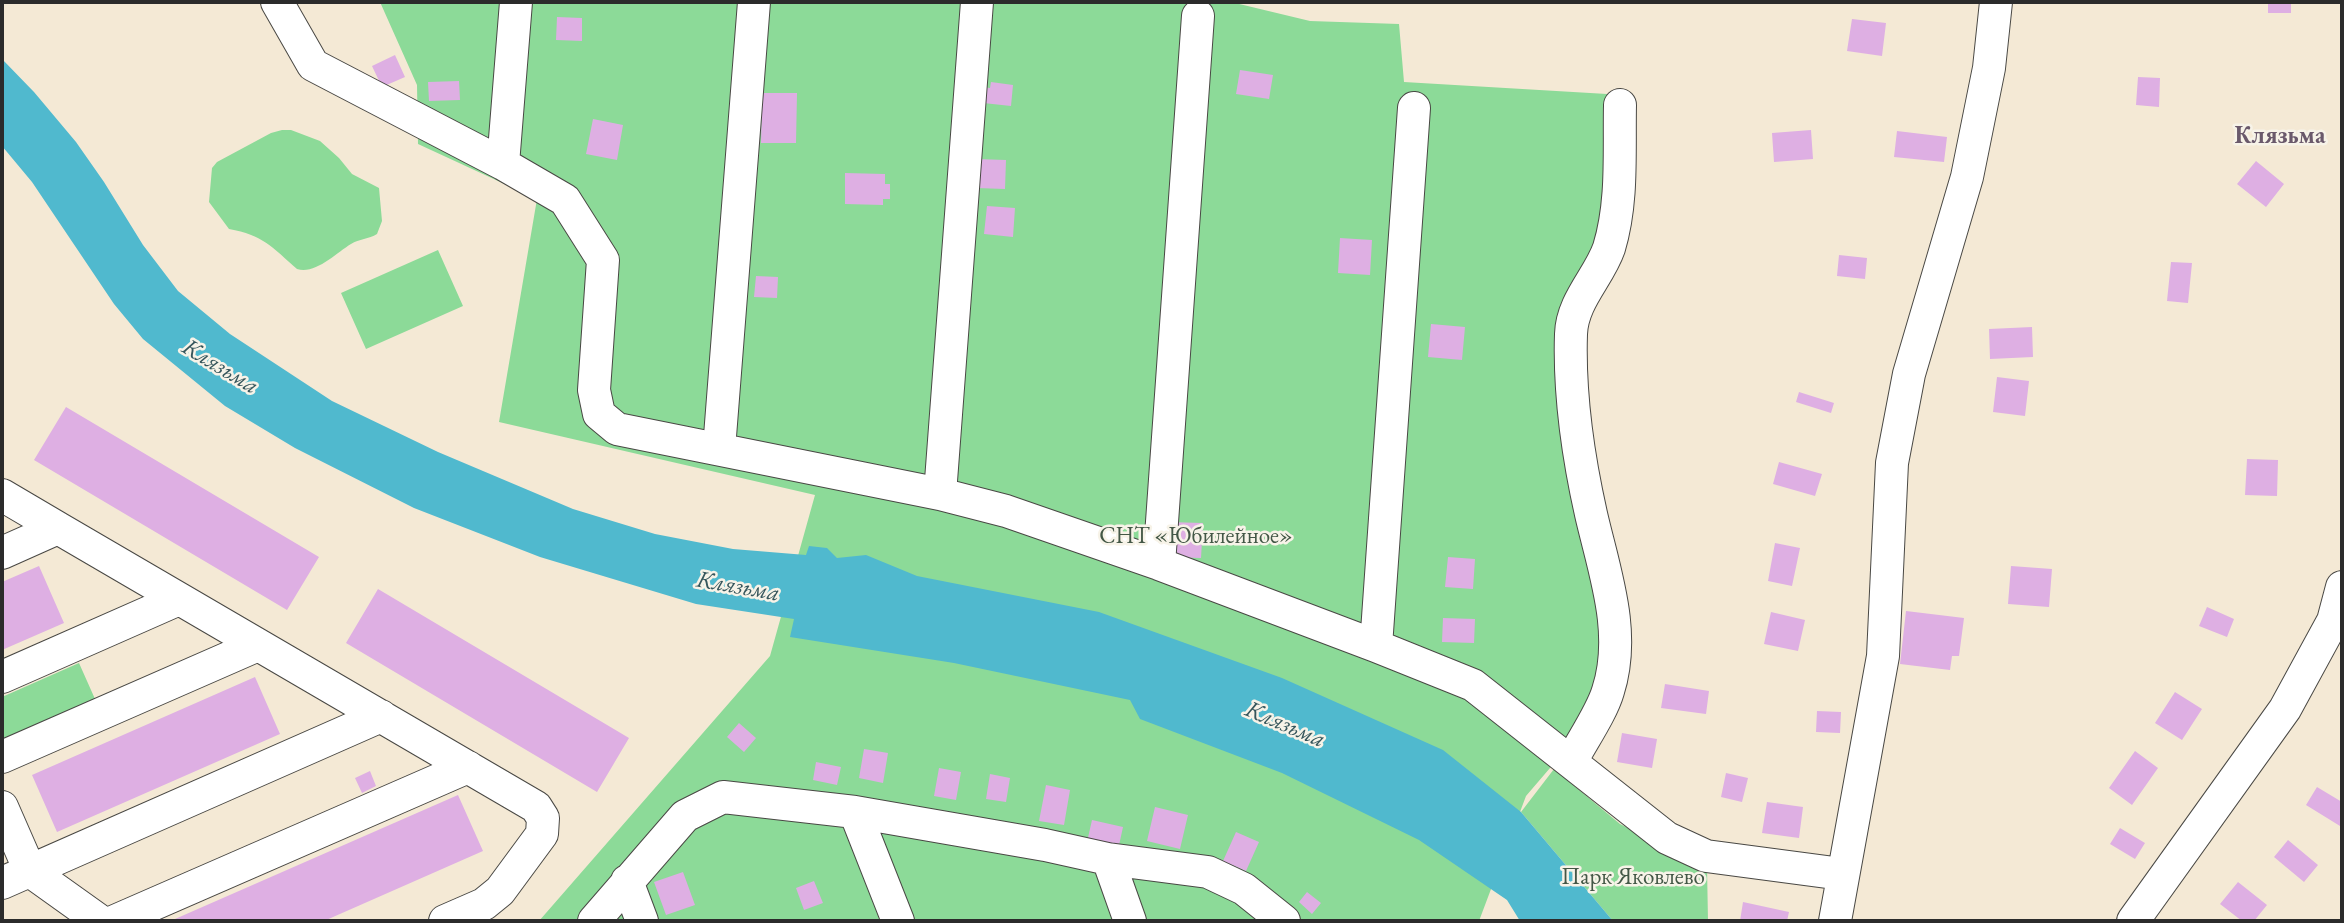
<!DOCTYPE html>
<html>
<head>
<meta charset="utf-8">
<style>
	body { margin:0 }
	#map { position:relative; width:2344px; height:923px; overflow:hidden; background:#f4e9d5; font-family:"EB Garamond",serif }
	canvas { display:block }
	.frame { position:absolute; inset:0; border:4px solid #2b2b2b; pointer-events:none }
</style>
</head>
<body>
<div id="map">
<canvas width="2344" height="923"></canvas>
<div class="frame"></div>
</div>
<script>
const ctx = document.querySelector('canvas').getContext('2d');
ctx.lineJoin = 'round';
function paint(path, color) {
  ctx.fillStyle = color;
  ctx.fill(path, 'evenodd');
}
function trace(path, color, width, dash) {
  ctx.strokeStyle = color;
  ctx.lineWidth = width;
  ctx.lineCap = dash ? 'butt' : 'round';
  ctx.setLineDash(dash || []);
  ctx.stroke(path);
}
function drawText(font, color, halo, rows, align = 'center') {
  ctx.font = font + ' "EB Garamond",serif';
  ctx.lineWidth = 5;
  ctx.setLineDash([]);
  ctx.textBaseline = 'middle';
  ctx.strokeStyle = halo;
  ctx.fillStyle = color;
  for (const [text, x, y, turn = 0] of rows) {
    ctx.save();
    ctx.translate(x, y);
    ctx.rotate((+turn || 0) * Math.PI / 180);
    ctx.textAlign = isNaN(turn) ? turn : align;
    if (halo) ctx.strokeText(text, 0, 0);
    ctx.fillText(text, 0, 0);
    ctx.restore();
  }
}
paint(new Path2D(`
	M380,2H1231L1310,21L1399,24L1404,82L1607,94L1611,165L1606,227L1565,317L1606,639L1595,693L1562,754L1526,796L1479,921H539L770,656L815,495L499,422L537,199L418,144L417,85Z
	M282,130H291L320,141L339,158L352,174L379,188L382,221L377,234C369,239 359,239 351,244C336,253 315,275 297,269C272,247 263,235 229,229L209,202L212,168L217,162L271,133Z
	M438,250L463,306L366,349L341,293Z
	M79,663L95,699L2,739V697Z
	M1554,769L1620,824L1707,867L1708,921H1613L1521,812Z`), '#8cda98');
paint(new Path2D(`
	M2,59L34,92L76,142L104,182L143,245L178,291L230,334L332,401L438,452L573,509L655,534L733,549L806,555L809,546L827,548L837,558L866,555L917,576L1099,612L1282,678L1443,750L1521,812L1613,921H1520L1507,900L1419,840L1282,773L1140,719L1130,700L954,663L790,637L794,619L696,604L540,557L414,508L295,448L225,406L143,339L114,304L32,182L2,146Z`), '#50b9ce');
paint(new Path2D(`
	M2268,2H2291V13H2268Z
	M557,17L582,18V41L556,40Z
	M1852,19L1886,23L1882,56L1847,51Z
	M395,55L405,77L382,87L372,66Z
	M1240,70L1273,75L1269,99L1236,94Z
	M2138,77L2160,78L2159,107L2136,105Z
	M459,81L460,100L429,101L428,82Z
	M991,82L1013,85L1011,106L974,102L976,86L990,88Z
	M762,93H797L796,143H761Z
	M593,119L623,125L617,160L586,154Z
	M1811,130L1813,159L1774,162L1772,133Z
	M1897,131L1947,137L1944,162L1894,157Z
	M977,159L1006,160L1005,189L976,188Z
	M2256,161L2284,184L2266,207L2237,184Z
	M845,173L885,174V184H890V199H883V205L845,204Z
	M987,206L1015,208L1013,237L984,234Z
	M1340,238L1372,240L1370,275L1338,273Z
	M1839,255L1867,258L1865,279L1837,276Z
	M2171,262L2192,263L2188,303L2167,301Z
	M756,276L778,277L777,298L754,297Z
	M1431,324L1465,327L1462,360L1428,357Z
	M2032,327L2033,357L1990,359L1989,329Z
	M1997,377L2029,381L2025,416L1993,412Z
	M1799,392L1834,403L1831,413L1796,402Z
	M66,407L319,557L287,610L34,460Z
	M2247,459L2278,460L2277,496L2245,495Z
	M1779,462L1822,474L1815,496L1773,484Z
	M1168,522L1203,523L1201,558L1166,557Z
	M1775,543L1800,548L1792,586L1768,581Z
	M1448,557L1475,559L1473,589L1445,587Z
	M39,566L64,623L2,650V582Z
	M2011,566L2052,569L2049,607L2008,604Z
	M378,589L629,738L597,792L346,643Z
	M2207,607L2234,619L2227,637L2199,626Z
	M1906,611L1964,618L1959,656H1952L1950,670L1900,664Z
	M1771,612L1805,620L1798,651L1764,644Z
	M1443,618L1475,619L1474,643L1442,642Z
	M255,677L280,734L57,832L32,775Z
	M1665,684L1709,691L1706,714L1661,708Z
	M2175,692L2202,709L2182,740L2155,723Z
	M1817,711L1841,712L1840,733L1816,732Z
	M739,723L756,738L744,752L727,737Z
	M1622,733L1657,739L1652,768L1617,762Z
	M864,749L888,753L883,783L859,778Z
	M2135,751L2158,768L2132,805L2109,788Z
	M816,762L841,767L837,785L813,780Z
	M939,768L961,772L956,800L934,796Z
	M370,771L376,786L362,793L355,778Z
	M1726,773L1748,778L1742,802L1721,797Z
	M990,774L1010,778L1006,802L986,799Z
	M1046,785L1070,790L1064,825L1039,821Z
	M2317,787L2342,802L2340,826L2306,805Z
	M458,795L483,851L324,921H176L175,919Z
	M1767,802L1803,807L1799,838L1762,833Z
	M1155,807L1188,815L1180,849L1147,841Z
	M1092,820L1123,827L1118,850L1087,842Z
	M2120,828L2145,843L2135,859L2110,844Z
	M1236,832L1259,842L1246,871L1223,861Z
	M2288,840L2318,865L2304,882L2274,857Z
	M683,872L695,905L666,915L654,882Z
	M814,881L823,903L804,910L796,888Z
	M2238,882L2267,905L2254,921H2242L2220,904Z
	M1307,892L1321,903L1312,914L1299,902Z
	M1743,902L1789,912L1787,921H1740Z`), '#deafe3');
const minor = new Path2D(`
	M277,2L313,65L503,164L565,200L603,260L594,390L599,414L617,429L940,494L1006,511L1159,564L1376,646L1473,685L1667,838L1706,856L1842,874
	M503,164L516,2
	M719,449L754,2
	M940,494L977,2
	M2,495L58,528
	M2,553L58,528L536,807L543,818L542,834L500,891L484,904L445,921
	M1159,564L1198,16
	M1376,646L1414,108
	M2,677L179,599
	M2,757L258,645
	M1571,762C1582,741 1602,712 1608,691C1627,632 1604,571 1591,514C1578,456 1569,394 1571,334C1572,301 1599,277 1609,248C1623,202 1619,152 1620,105
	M2,807L30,871L100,921
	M855,812L898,921
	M1108,859L1130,921
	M627,881L642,921
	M2,883L381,716
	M115,921L468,767
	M594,921L685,816L723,797L855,812L1045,845L1108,859L1208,872L1244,889L1284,921
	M1835,921L1883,656L1892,463L1909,374L1967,177L1989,68L1996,2
	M2133,921L2285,709L2333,621L2342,587`);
trace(minor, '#494844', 34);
trace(minor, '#fff', 32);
drawText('23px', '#435746', '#f7f3e8', [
	["СНТ «Юбилейное»",1196,537],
	["Парк Яковлево",1633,878]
]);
drawText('bold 24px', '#6a596b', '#f7f3e8', [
	["Клязьма",2280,136]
]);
drawText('italic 24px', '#36565c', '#f7f3e8', [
	["Клязьма",220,367,31],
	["Клязьма",738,587,10],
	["Клязьма",1285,725,23]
]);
</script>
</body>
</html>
